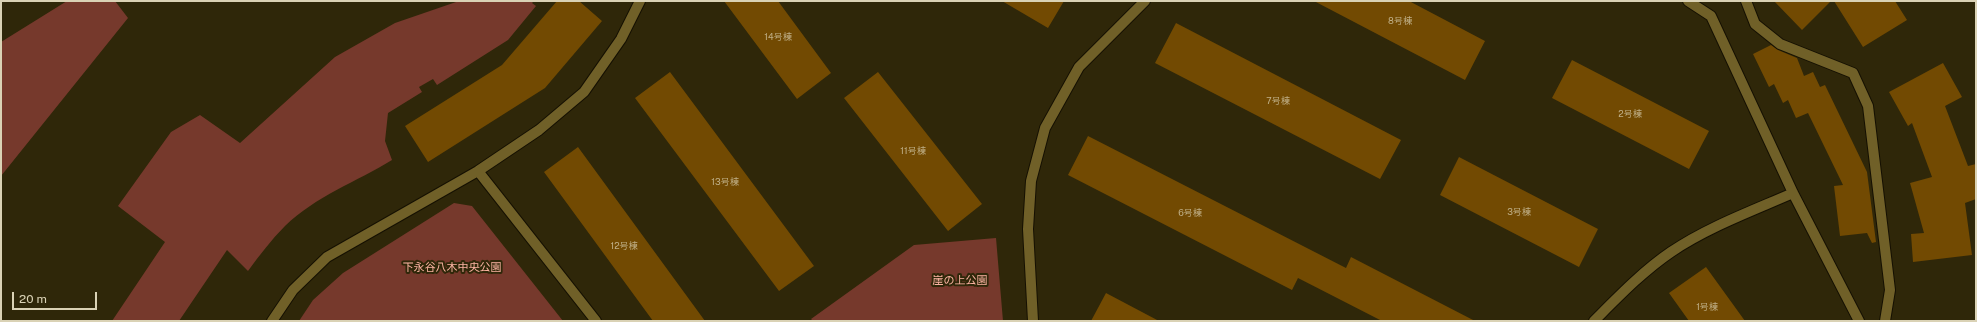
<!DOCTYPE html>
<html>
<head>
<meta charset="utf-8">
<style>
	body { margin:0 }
	#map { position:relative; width:1977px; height:322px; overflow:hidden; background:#2f2709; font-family:"Public Sans",sans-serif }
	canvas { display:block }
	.frame { position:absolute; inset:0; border:2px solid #dad2b5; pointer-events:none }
	.scale { position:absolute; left:12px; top:292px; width:85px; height:18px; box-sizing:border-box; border:2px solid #dad2b5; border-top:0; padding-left:5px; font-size:12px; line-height:14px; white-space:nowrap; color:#dad2b5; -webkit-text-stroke:3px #2f2709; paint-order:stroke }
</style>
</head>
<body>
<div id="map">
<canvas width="1977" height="322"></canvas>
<div class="frame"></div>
<div class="scale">20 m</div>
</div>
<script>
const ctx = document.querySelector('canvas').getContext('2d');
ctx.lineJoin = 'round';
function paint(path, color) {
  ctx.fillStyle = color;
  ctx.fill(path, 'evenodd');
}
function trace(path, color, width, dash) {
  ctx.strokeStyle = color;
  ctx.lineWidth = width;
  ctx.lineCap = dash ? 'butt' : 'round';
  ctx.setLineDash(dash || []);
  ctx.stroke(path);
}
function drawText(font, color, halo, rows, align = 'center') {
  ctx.font = font + ' "Public Sans","Noto Sans JP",sans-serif';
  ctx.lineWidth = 4;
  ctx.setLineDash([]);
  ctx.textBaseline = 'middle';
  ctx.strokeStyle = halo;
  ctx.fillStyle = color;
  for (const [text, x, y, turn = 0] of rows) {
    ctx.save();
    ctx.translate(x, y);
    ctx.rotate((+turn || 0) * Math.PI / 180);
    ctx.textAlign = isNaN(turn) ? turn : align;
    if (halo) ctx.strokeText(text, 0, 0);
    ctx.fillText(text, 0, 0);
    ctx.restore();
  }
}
paint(new Path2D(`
	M67,1H115L128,18L1,176V42Z
	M459,1H534L532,3L536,6L508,40L437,85L433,79L419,87L422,92L388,113L385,141L392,160C356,182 316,196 285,226C271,240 259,256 248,271L227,250L179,321H112L165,242L118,206L171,132L200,115L240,143L335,57L395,23Z
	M454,203L472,206L563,321H299L313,300L343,273Z
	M996,238L1003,321H813L811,319L914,245Z`), '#76392c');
paint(new Path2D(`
	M557,1H579L602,21L545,88L428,162L405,126L502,65Z
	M724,1H778L831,73L797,99Z
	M1002,1H1064L1048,28Z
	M1314,1H1409L1485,41L1465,80Z
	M1774,1H1831L1802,30Z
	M1834,1H1895L1907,20L1863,47Z
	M1176,23L1401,140L1380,179L1155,63Z
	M1771,45L1778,50L1797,58L1804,76L1813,72L1820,87L1825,85L1867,172L1876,242L1872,243L1867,233L1840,236L1834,186L1843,185L1808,113L1796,118L1788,100L1783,103L1774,84L1769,87L1753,54Z
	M1572,60L1709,131L1689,169L1552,98Z
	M1943,63L1962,97L1945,106L1968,166L1976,164V199L1965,203L1972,255L1913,262L1911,234L1924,233L1910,183L1932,177L1912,123L1908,126L1889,92Z
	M670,72L814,266L779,291L635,98Z
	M878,72L982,204L948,231L844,98Z
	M1088,136L1346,268L1351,257L1475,321H1382L1298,278L1292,290L1068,175Z
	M578,147L705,321H653L544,172Z
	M1459,157L1598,229L1579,267L1440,195Z
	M1706,267L1745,321H1689L1669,293Z
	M1106,293L1159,321H1091Z`), '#724a02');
const street = new Path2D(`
	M1746,1L1755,24L1780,44L1853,73L1868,106L1890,290L1885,321
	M1033,321L1028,229L1031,181L1045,128L1079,67L1145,1`);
const secondary = new Path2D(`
	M1688,1L1711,16L1793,193L1859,321
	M478,171L596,321
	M272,321L293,290L327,257L478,171L539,130L584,92L621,39L640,1
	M1594,321C1618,297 1643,271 1671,252C1708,227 1752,211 1793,193`);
trace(street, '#151002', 12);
trace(secondary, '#151002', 12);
trace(street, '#706028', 10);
trace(secondary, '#706028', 10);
drawText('9px', '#c0b088', null, [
	["8号棟",1400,21],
	["14号棟",778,37],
	["7号棟",1278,101],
	["2号棟",1630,114],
	["11号棟",913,151],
	["13号棟",725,182],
	["3号棟",1519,212],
	["6号棟",1190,213],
	["12号棟",624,246],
	["1号棟",1707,307]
]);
drawText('11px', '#fbb3a2', '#2f2709', [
	["下永谷八木中央公園",452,268],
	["崖の上公園",960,281]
]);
</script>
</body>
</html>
